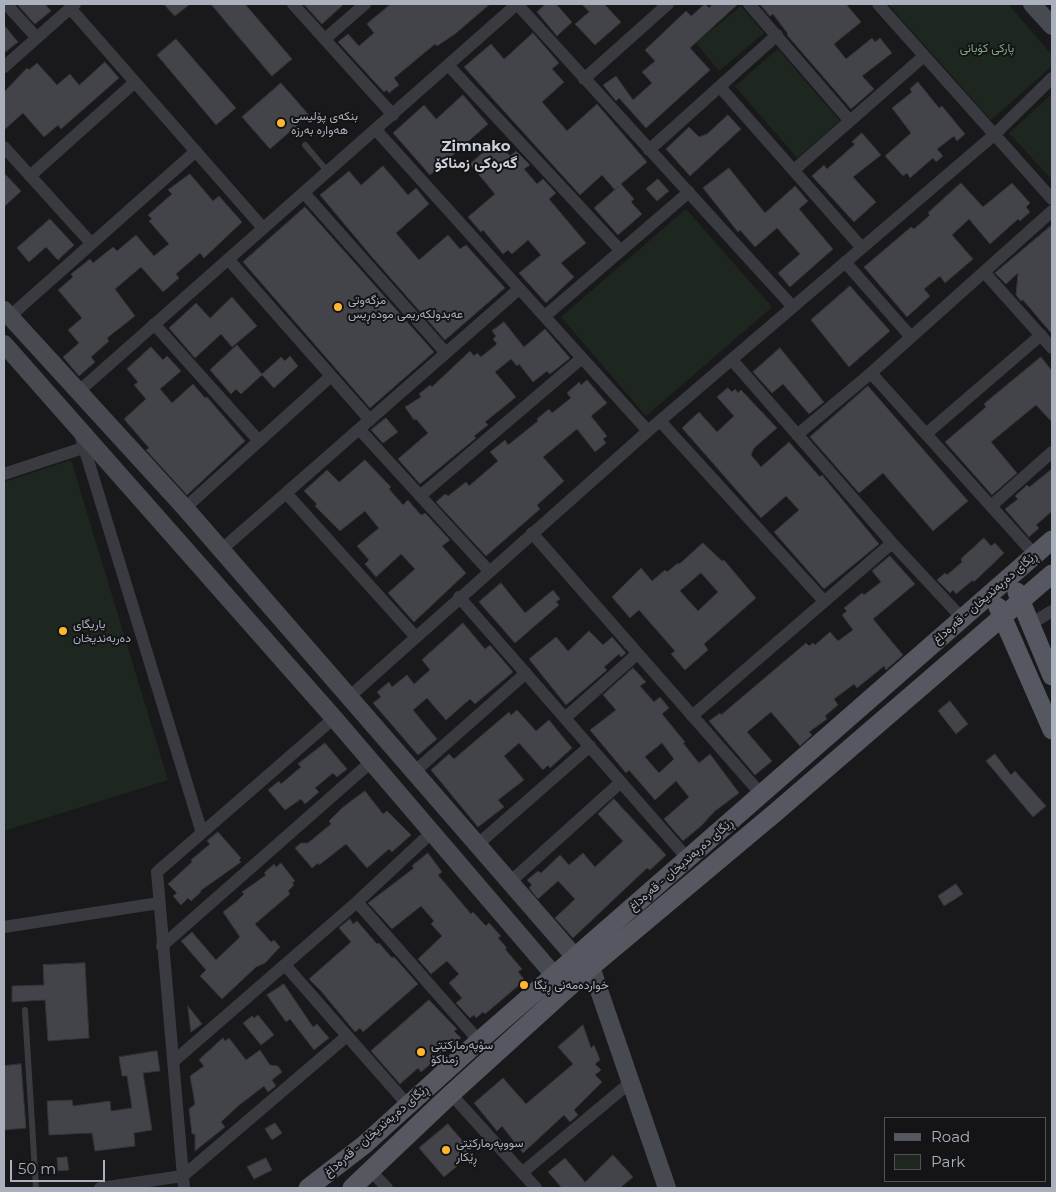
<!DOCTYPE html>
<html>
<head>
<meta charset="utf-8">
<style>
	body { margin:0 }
	#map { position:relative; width:1056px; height:1192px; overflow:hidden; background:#19191b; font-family:Montserrat,sans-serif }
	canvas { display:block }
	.frame { position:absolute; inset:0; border:5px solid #aab0bc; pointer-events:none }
	.legend { position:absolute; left:884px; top:1117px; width:162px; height:65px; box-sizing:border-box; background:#141417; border:1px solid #505259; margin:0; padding:6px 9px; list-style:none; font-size:15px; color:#aab0bc }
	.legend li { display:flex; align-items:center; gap:10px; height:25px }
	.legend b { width:25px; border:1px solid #505259 }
	.scale { position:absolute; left:10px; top:1160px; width:95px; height:22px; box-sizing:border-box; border:2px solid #aab0bc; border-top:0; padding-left:6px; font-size:15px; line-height:18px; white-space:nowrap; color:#aab0bc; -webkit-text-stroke:4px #141417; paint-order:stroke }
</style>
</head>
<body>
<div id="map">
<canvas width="1056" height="1192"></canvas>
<div class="frame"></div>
<ul class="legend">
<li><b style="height:6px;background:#555860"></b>Road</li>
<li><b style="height:14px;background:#1e271f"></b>Park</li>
</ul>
<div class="scale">50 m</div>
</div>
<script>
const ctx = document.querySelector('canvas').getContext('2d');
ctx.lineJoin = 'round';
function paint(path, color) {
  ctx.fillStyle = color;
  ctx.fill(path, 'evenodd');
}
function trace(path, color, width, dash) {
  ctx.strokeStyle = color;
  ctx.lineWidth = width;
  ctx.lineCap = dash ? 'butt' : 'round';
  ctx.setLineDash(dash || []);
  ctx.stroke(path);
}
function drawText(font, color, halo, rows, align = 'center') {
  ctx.font = font + ' Montserrat,Vazirmatn,sans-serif';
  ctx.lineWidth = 4;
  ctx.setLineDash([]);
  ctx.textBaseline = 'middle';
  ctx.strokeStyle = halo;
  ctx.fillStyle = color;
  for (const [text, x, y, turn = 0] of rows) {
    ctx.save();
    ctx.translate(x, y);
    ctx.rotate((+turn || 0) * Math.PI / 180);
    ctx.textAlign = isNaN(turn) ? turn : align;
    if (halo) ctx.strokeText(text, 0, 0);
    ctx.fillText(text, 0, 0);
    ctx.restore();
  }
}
paint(new Path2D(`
	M888,4H1008L1052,55V66L991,120Z
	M741,6L764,33L719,71L696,43Z
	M778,49L840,121L797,158L735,86Z
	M1052,94V180L1009,133Z
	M686,209L772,307L646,416L561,317Z
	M71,460L168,780L4,831V482Z`), '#1e271f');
const building = new Path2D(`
	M17,4H45L51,11L35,24Z
	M164,4H190L175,16Z
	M211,4H245L292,59L272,76Z
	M304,4H344L322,24Z
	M391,4H490L455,34L437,46L435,44L394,78L399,85L389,93L387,90L384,92L338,42L348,34L359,46L374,33L367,24Z
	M546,4H556L572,22L557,36L537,12Z
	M582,4H604L621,22L595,45L575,24L589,12Z
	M705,4L709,8L713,4H738L690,48L710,70L646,128L619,98L616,101L603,85L616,76L633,100L652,83L642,72L655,61L645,50L686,11L691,16Z
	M760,4H846L861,22L834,44L846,59L872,38L875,42L880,38L892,53L862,76L874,89L851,109L787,35L788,34L773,14L770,16Z
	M4,25L18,42L4,53Z
	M533,33L559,63L552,69L564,82L542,102L567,131L597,104L647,162L621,184L634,199L631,202L642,214L618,235L594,208L619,186L615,190L602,175L580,195L464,67L491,44L504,59Z
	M176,39L236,108L216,125L157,55Z
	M105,62L119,78L61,129L58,125L44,137L23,113L4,130V92L27,68L29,70L37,63L57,85L70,74L79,85Z
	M918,82L939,108L942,106L965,134L957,141L954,136L937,149L943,156L936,162L933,158L910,178L907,173L903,176L885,156L911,133L892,108L912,92L910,89Z
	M281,83L309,115L270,149L242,117Z
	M463,95L488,124L430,175L393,133L424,105L436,119Z
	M728,115L741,129L690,176L666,149L689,127L699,137L707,134Z
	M862,133L881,155L853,177L876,202L854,222L812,176L824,165L827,169L855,144L852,142Z
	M497,141L510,156L516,151L530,165L524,169L537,184L543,179L556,193L549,199L586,243L561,263L574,277L546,303L519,273L541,255L528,240L512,254L508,250L503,254L483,230L481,232L468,217L495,194L470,164Z
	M383,166L408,195L416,188L429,204L396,233L419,260L448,235L460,249L466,245L505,288L445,340L372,257L320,195L349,171L361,185Z
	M729,168L765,213L795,186L808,201L799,209L833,249L790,287L778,273L800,254L777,228L755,247L740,230L738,232L703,188Z
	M4,173L21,191L4,207Z
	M190,174L213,201L219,196L242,222L204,258L200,253L176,274L179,278L163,292L141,267L115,289L135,316L107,338L109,341L91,357L95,362L79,376L63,357L79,343L68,330L82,318L58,290L73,277L71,274L90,259L93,263L113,247L117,251L136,235L154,256L169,244L149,221L152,219L148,215L172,194L168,190Z
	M658,179L669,191L657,201L646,189Z
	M961,183L983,207L1012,183L1030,203L1026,207L1030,212L1020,221L1018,219L990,244L969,219L952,235L973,259L945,283L940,276L924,289L930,296L907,317L864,267L911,227L914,229L930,215L928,213Z
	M305,207L434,352L370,408L243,262Z
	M50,219L74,245L58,260L46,247L29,262L17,248Z
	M1052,225V334L1023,300L1021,301L1016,295L1018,273L1006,284L995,273Z
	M850,286L890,331L849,367L811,320Z
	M232,297L257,326L232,347L221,334L195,358L169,328L196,303L210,318Z
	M504,322L524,347L545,329L570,358L550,374L547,371L533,382L519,364L517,366L511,359L495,372L516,397L485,422L488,425L474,436L476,438L420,484L398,459L428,433L416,419L414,420L405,407L421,397L419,394L430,385L432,387L470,351L474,356L477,353L481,357L497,344L493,339L496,336L492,331Z
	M237,345L262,374L281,357L285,361L290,356L298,366L274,388L262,375L241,394L236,389L231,394L210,370Z
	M151,347L163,360L167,356L181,371L160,389L172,403L193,384L205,398L207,397L245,441L187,495L146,450L149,448L124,419L146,399L134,385L138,382L127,369Z
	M780,348L824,402L809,414L783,384L772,393L753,372Z
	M1041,357L1052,371V422L1036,405L991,442L1017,473L992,495L945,442L986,407L984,404Z
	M587,380L607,403L591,416L607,436L603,439L606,443L595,452L577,429L543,457L564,481L537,505L540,509L486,556L436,502L445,494L448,496L466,482L469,486L498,461L490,452L505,440L508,445L538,421L537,419L549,409L552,413L571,398L567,393L579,382L581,385Z
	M868,386L968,501L933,531L883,473L859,493L810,437Z
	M728,388L732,392L735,389L738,393L741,390L777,428L754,448L751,455L761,467L789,442L820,477L822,475L879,544L824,589L774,532L799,510L786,496L761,518L682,428L699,412L717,432L734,416L717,397Z
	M386,418L398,432L383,443L371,430Z
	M365,460L391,487L389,489L403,505L408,500L420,514L422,515L425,513L450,540L442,546L466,573L414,622L388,593L415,569L401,554L376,577L365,564L369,560L357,546L379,528L377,526L365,511L340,531L315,506L317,504L304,491L327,470L339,482Z
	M1052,469V511L1036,525L1039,528L1029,537L1005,509L1018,499L1015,496L1027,485L1029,487Z
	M984,538L991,546L995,543L1004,553L974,582L973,580L956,594L953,590L950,593L937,580L945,573L947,575L962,562L961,559Z
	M703,543L722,561L724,560L756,598L704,644L708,650L685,670L671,654L675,651L639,610L630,618L612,597L641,568L652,581L665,570L667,572L678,563L679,564ZM701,573L718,592L698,611L680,591Z
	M890,556L915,584L873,619L903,655L886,670L884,666L857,688L854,684L834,699L838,705L825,716L827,719L809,732L812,735L800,746L771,712L747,732L772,761L755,775L709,721L720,713L721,715L806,643L809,646L813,643L815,645L830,632L838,641L853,630L842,615L847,611L844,608L862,593L864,595L881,582L872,571Z
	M501,583L525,613L553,590L560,599L556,602L559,605L515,643L479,602Z
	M463,623L485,649L490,645L513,672L475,704L470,699L446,720L427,698L413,710L437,739L418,755L373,703L381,697L377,692L389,682L392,687L407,675L414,684L430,670L422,660Z
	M589,631L603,645L612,637L626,653L621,657L619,654L604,667L607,670L566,705L529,659L556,637L568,651Z
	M633,668L646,682L640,686L654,702L660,697L669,708L662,714L685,742L683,743L699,763L710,754L739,793L715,811L701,826L683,841L664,819L689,797L676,781L655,800L629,770L626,773L590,730L616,710L603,695ZM662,743L674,759L659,773L645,757Z
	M950,701L968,724L956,734L938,711Z
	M517,710L536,731L549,720L572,748L550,768L548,765L543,770L519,743L504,756L524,780L498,800L504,807L478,827L431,770L449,754L454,759L509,712L511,715Z
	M325,743L347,769L337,777L333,773L315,788L319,792L305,804L301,799L285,810L268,790L279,781L281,784L301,767L298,764Z
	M995,754L1011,775L1015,771L1046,806L1033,817L986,761Z
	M365,791L383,814L387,811L411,835L392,852L389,849L367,868L346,844L319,865L318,863L312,868L295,848L301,843H308L331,824L329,821L342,808Z
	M614,799L666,855L650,870L647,868L573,938L555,918L575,899L558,881L538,899L529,888L532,885L527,880L538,871L541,873L560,855L569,865L583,853L595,867L623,841L598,814Z
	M218,832L241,858L239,860L241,862L200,891L201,892L191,901L188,898L181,905L173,896L177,893L168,884L192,862L191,860L210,844L207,841Z
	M428,853L442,872L438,875L471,914L473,912L486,926L489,923L501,936L498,938L507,948L505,949L522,969L518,972L525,980L485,1014L483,1012L476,1018L474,1015L470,1018L456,1003L462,998L449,983L459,974L447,961L431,974L418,959L442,936L431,924L434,921L421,906L392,929L368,903L414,868L412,866Z
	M281,863L295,881L292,883L294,885L288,891L290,894L255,924L271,942L274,940L280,947L265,963L256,967L222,999L200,976L206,970L181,941L192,932L216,960L240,937L223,912L237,901L244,894L242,892L266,875L264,873L274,864L276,867Z
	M956,884L963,894L944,906L938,896Z
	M350,919L353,924L357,921L377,944L379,943L392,958L394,957L418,984L363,1032L360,1028L355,1032L321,991L309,979L351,942L339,928Z
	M85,963L89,1038L48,1041L45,1000L12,1002V986L44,985L43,965Z
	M284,984L313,1027L317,1024L329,1038L314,1050L290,1019L286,1022L267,995Z
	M429,1000L457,1029L454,1031L461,1038L421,1072L418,1068L400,1084L371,1051Z
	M188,1006L202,1024L191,1032Z
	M258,1015L274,1035L261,1045L243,1023L252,1016L254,1018Z
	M583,1025L591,1048L594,1045L600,1060L595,1064L601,1070L595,1075L602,1082L574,1110L578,1115L570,1122L564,1115L523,1153L502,1126L497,1131L474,1103L503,1078L526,1104L573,1064L558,1047Z
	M223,1038L225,1041L229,1038L246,1060L260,1050L270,1065L278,1066L282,1072L272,1080L276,1086L268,1092L264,1086L238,1106L221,1122L225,1127L195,1151V1134H192L189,1109L195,1104L190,1076L204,1066L199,1060Z
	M157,1051L160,1071L143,1073L152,1130L134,1133L135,1146L95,1151L92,1133L49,1135L47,1101L72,1100L73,1106L110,1101L111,1111L132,1108L127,1076H122L119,1057Z
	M21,1064L26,1128L4,1130V1066Z
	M275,1123L282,1133L272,1140L265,1129Z
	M448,1124L473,1153L444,1177L419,1148Z
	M613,1155L633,1177L620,1188H562L548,1172L565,1158L585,1182Z
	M67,1157L69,1170L58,1171L57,1158Z
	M266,1158L272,1170L254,1179L247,1167Z`);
paint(building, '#434449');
trace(building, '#333338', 1);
trace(new Path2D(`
	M305,145L328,172
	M25,1010L36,1188`), '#393b41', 6);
trace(new Path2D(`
	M6,4L37,38
	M293,4L393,115
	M749,4L850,121
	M878,4L1052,199
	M70,8L263,228
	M325,39L365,4
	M448,65L620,250
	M4,67L75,4
	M584,79L668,4
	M720,87L862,248
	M376,130L648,431
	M4,147L91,243
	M649,150L777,35
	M794,170L924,56
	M30,176L135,82
	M304,193L446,353
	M228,259L370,420
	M845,262L911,337
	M984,272L1052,348
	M545,316L689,192
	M9,317L196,151
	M154,324L259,441
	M732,360L892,543L962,618
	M871,373L1035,555
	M78,392L517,4L793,307
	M660,421L824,601
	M359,429L489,571
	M80,434L202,833
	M926,434L1041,335
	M797,435L871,373L1052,211
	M4,474L92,445
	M286,493L415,636
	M420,496L582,358
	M991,506L1052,452
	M185,508L331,376
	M532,533L761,794
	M221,550L519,289
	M459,597L688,859
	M1029,625L1052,611
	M349,697L648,431L994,135L1052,78
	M692,716L892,543
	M565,718L637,654
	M414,772L526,673
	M477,845L590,746
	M510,882L621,782
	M357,902L479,1041
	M4,927L159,903
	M162,946L371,762
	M285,965L407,1104
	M174,1061L357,902L431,833
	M451,1094L536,1188
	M372,1172L387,1188
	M523,1172L632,1081
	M100,1188L183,1176L347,1036
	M184,1188L157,872L334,718`), '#393b41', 12);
trace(new Path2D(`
	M1032,4L1052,26
	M4,310L185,508L575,957
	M4,344L334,718L554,975
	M591,967L667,1188`), '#474a51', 18);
trace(new Path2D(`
	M1017,592L1052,676
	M998,607L1052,730
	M308,1188L364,1145L479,1041L1052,540
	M352,1188L451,1094L591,967L776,812L1052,574`), '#555860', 19);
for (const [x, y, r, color] of [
	[281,123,5,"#ffb72d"],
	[338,307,5,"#ffb72d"],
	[63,631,5,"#ffb72d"],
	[524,985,5,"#ffb72d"],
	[421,1052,5,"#ffb72d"],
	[446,1150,5,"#ffb72d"]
]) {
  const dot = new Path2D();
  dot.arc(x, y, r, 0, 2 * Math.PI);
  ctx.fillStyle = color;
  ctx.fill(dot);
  trace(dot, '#141417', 2);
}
drawText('12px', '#7fa981', '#141417', [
	["پارکی کۆبانی",987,48]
]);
drawText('12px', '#aab0bc', '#141417', [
	["بنکەی پۆلیسی",291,116],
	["هەوارە بەرزە",291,130],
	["مزگەوتی",348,300],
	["عەبدولکەریمی مودەڕیس",348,314],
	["یاریگاى",73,624],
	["ده‌ربه‌ندیخان",73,638],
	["خواردەمەنی ڕێگا",534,985],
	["سۆپەرمارکێتی",431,1045],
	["زمناکۆ",431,1059],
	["سووپەرمارکێتی",456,1143],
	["ڕێکار",456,1157]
], 'left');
drawText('12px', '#aab0bc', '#141417', [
	["ڕێگای دەربەندیخان - قەرەداغ",985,598,-41],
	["ڕێگای دەربەندیخان - قەرەداغ",681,865,-41],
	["ڕێگای دەربەندیخان - قەرەداغ",376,1131,-41]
]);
drawText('bold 15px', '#cbcfd8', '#141417', [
	["Zimnako",476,147],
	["گەرەکی زمناکۆ",476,164]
]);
</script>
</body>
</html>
